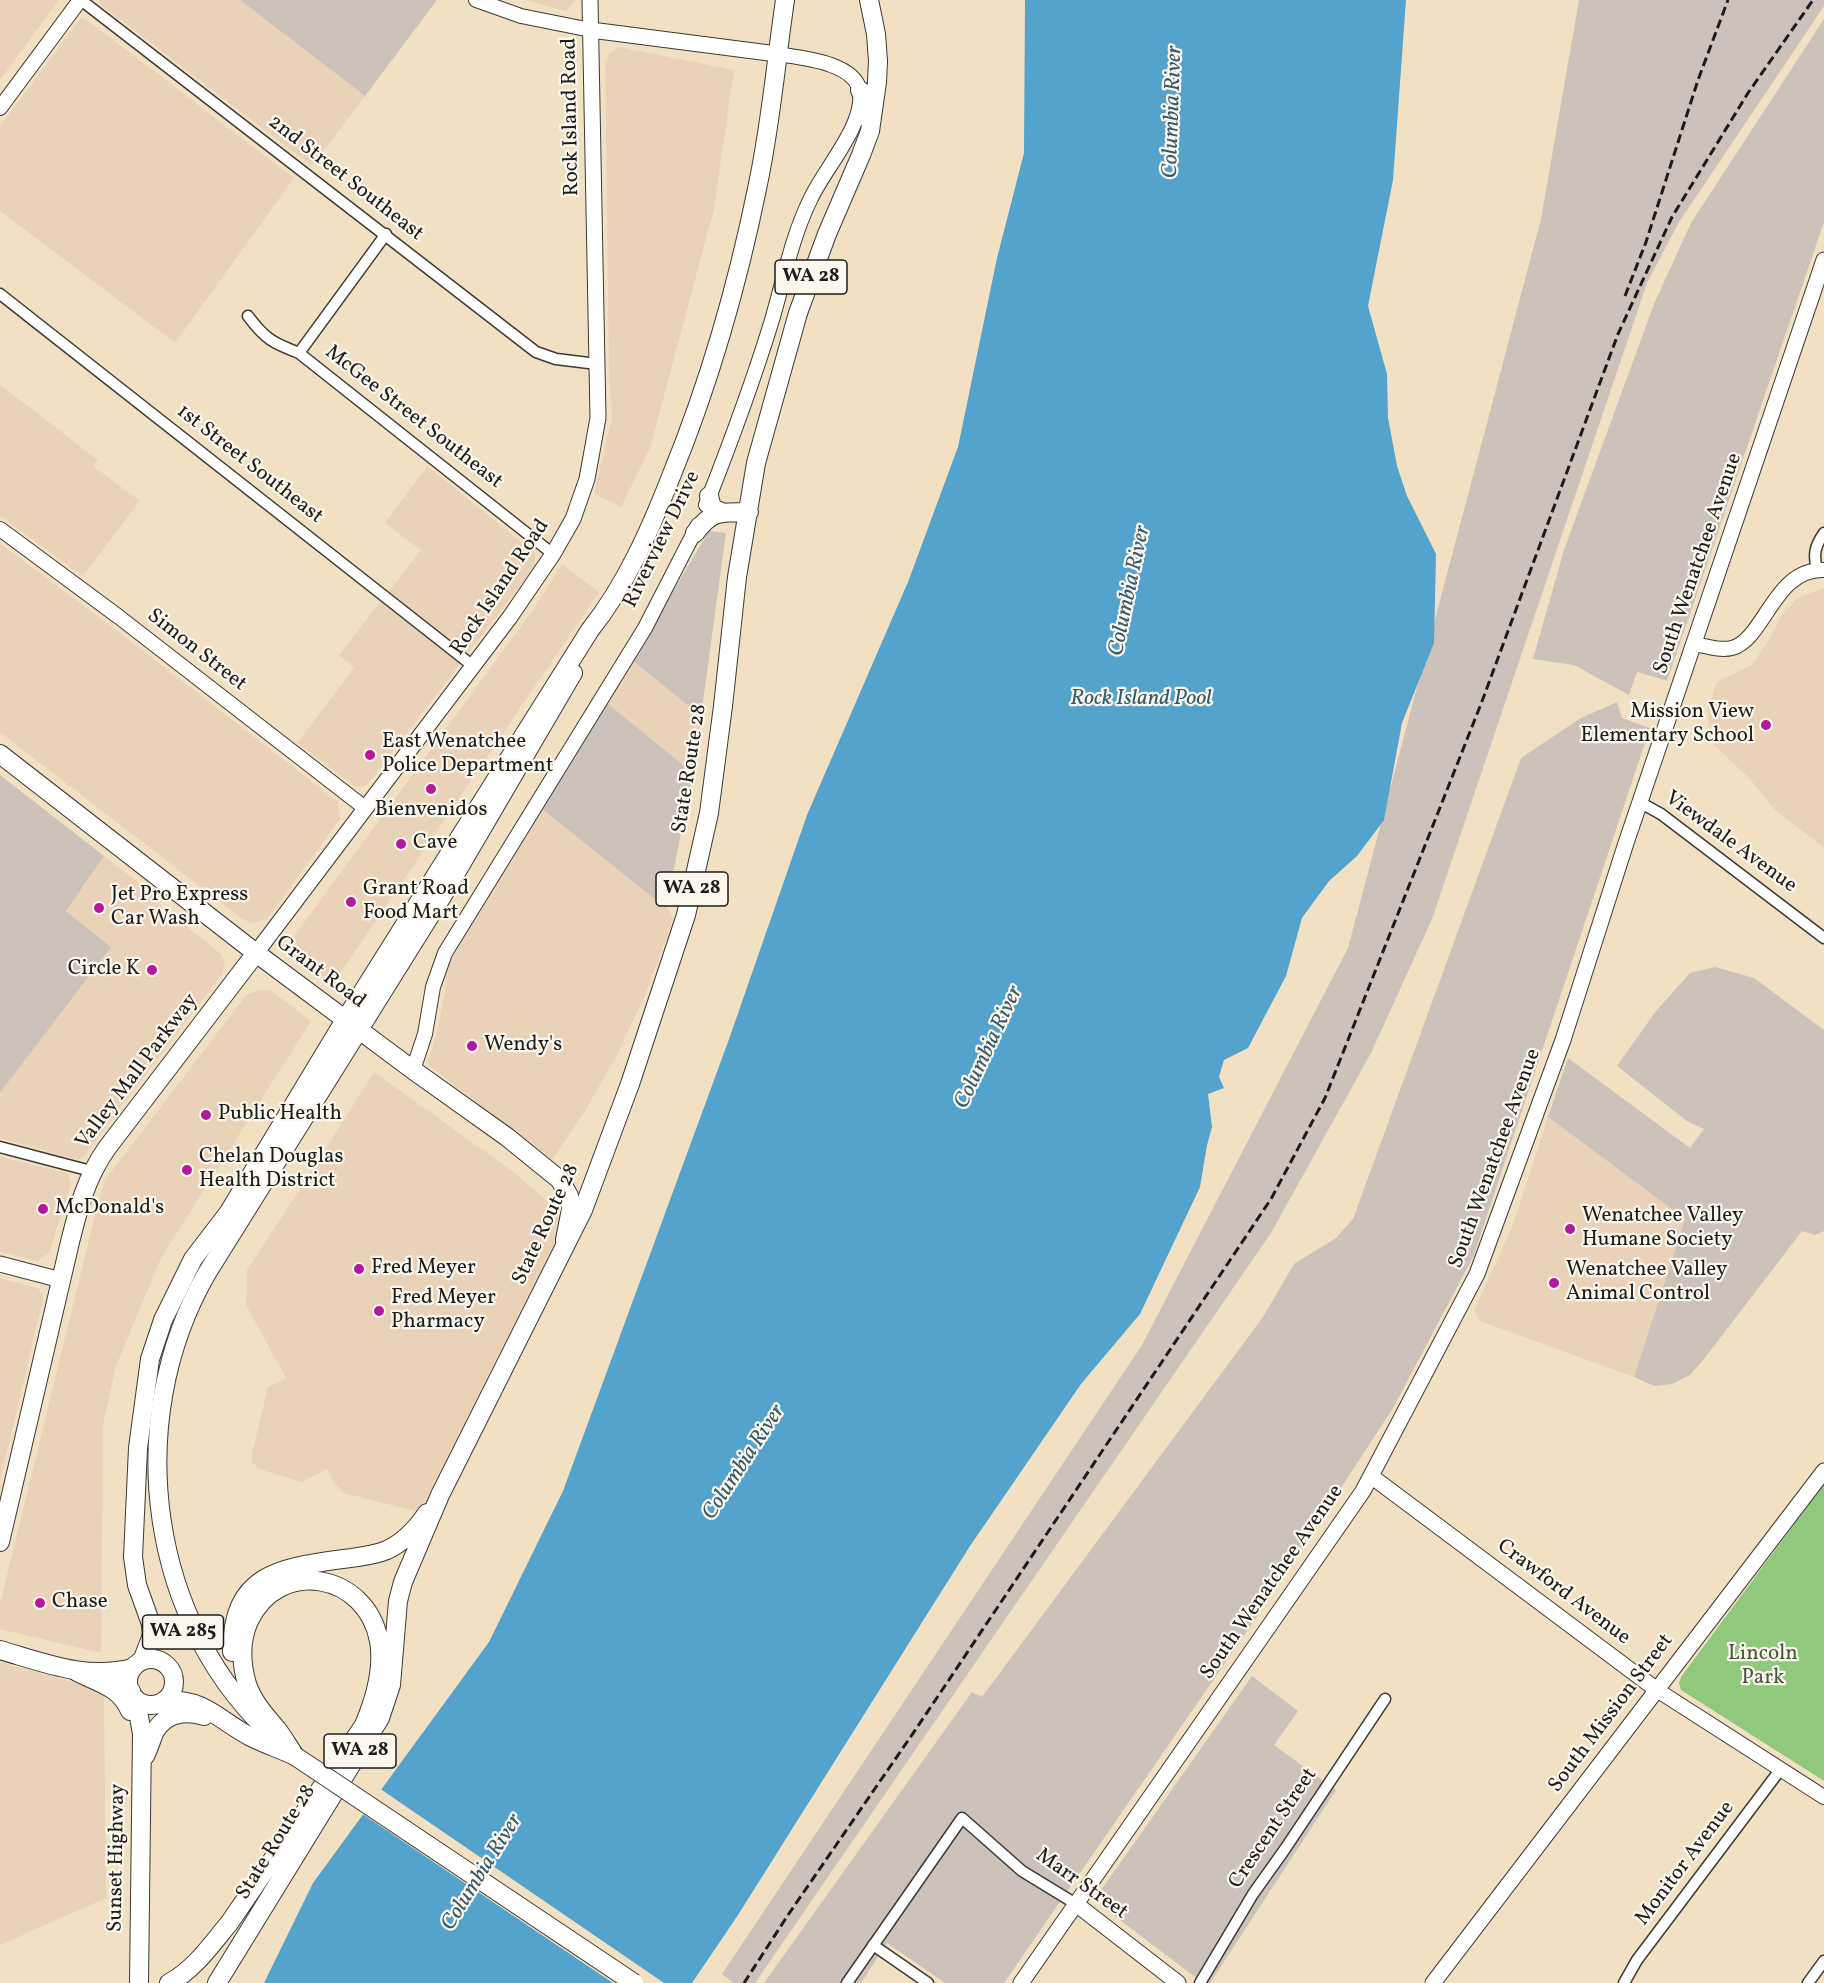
<!DOCTYPE html>
<html>
<head>
<meta charset="utf-8">
<style>
	body { margin:0 }
	canvas { display:block; background:#f2e0c2 }
</style>
</head>
<body>
<canvas width="1824" height="1983"></canvas>
<script>
const ctx = document.querySelector('canvas').getContext('2d');
ctx.lineJoin = 'round';
function paint(path, color) {
  ctx.fillStyle = color;
  ctx.fill(path, 'evenodd');
}
function trace(path, color, width, dash) {
  ctx.strokeStyle = color;
  ctx.lineWidth = width;
  ctx.lineCap = dash ? 'butt' : 'round';
  ctx.setLineDash(dash || []);
  ctx.stroke(path);
}
function drawText(font, color, halo, rows, align = 'center') {
  ctx.font = font + ' Vollkorn,serif';
  ctx.lineWidth = 4.5;
  ctx.setLineDash([]);
  ctx.textBaseline = 'middle';
  ctx.strokeStyle = halo;
  ctx.fillStyle = color;
  for (const [text, x, y, turn = 0] of rows) {
    ctx.save();
    ctx.translate(x, y);
    ctx.rotate((+turn || 0) * Math.PI / 180);
    ctx.textAlign = isNaN(turn) ? turn : align;
    if (halo) ctx.strokeText(text, 0, 0);
    ctx.fillText(text, 0, 0);
    ctx.restore();
  }
}
paint(new Path2D(`
	M0,0H59L0,80Z
	M99,0H240L365,96L312,166L100,4Z
	M526,0H576L566,11Z
	M81,18L87,20L294,178L175,343L0,211V126Z
	M619,47L734,70L714,209L650,448L621,507L594,494L612,418L609,369L605,62L610,53Z
	M0,385L98,460L93,466L140,501L83,576L0,516Z
	M427,466L535,553V566L368,784L362,787L355,786L297,743L354,668L339,655L421,550L385,523Z
	M0,543L146,653L338,802L340,819L267,919L251,923L242,919L0,732Z
	M562,564L599,592L335,981L325,979L294,955L292,944L295,935L533,610Z
	M1824,588V848L1774,809L1751,780L1709,740L1708,709L1717,682L1752,665L1772,635L1781,616L1797,598Z
	M632,660L701,716L693,773L607,703Z
	M542,809L669,910L673,920L645,995L617,1055L585,1111L552,1160L427,1064L436,1037L445,992L447,968L474,919Z
	M104,856L151,892L163,908L221,954L225,963L222,974L84,1156L78,1160L0,1138V1093L111,947L66,911Z
	M261,990L271,991L311,1021L161,1258L116,1366L103,1425L101,1653L0,1629V1604L98,1203L105,1180L247,994Z
	M374,1072L512,1171L546,1200L563,1226L419,1512L344,1493L333,1482L327,1469L302,1482L259,1469L252,1462V1454L268,1387L286,1378L246,1305L247,1270L315,1166Z
	M1548,1117L1685,1219L1634,1377L1480,1321L1474,1311L1513,1225Z
	M0,1157L68,1173L71,1183L49,1253L38,1261L0,1252Z
	M0,1278L38,1288L43,1295V1299L0,1481Z
	M0,1662L104,1691L106,1898L0,1945Z`), '#ead2b8');
paint(new Path2D(`
	M240,0H437L365,96Z
	M1579,0H1824V6L1679,222L1647,283L1432,919L1371,1053L1271,1233L755,1983H734L722,1974L1142,1345L1348,948L1541,219Z
	M1824,19V222L1667,681L1637,672L1629,695L1574,665L1533,659L1564,550L1654,304L1691,223Z
	M709,531L726,533L701,716L632,660Z
	M1617,702L1622,718L1650,728L1473,1257L1393,1408L1263,1608L1004,1983H945L887,1943L861,1983H764L972,1692L982,1697L1263,1317L1294,1264L1336,1238L1353,1219L1521,758L1581,718Z
	M607,703L693,773L666,908L542,809Z
	M0,775L104,856L66,911L111,947L0,1093Z
	M1715,967L1754,978L1824,1030V1231L1815,1235L1802,1231L1704,1359L1690,1375L1672,1384L1654,1386L1634,1377L1685,1219L1548,1117L1568,1058L1690,1148L1704,1129L1687,1121L1617,1066L1656,1011L1690,973Z
	M1252,1676L1298,1711L1274,1745L1336,1790L1210,1983H1203L1104,1908L1099,1893Z`), '#ccc2b9');
paint(new Path2D(`
	M1824,1484V1781L1681,1690L1679,1683L1681,1677Z`), '#90c97d');
paint(new Path2D(`
	M1025,0H1406L1393,180L1368,306L1387,374L1388,418L1397,466L1407,496L1436,554L1434,643L1402,723L1384,820L1357,856L1329,881L1302,918L1286,976L1248,1048L1224,1060L1219,1077L1224,1088L1208,1094L1212,1127L1207,1145L1200,1187L1140,1314L1081,1384L970,1546L738,1915L692,1983H264L313,1883L489,1642L563,1491L728,1042L807,815L908,582L958,447L997,258L1024,153Z`), '#53a3cd');
paint(new Path2D(`
	M379,1788L664,1983H613L361,1813Z`), '#f2e0c2');
const minor = new Path2D(`
	M81,0L536,352L556,359L597,364
	M0,294L473,666
	M248,316C265,339 273,343 299,353L553,554
	M299,353L386,234
	M1817,570C1813,554 1815,546 1824,533
	M1641,803L1661,814L1824,938
	M0,1147L91,1171
	M873,1945L928,1983
	M847,1983L962,1818L1022,1871L1076,1904
	M1200,1983L1253,1894L1285,1849L1385,1699
	M1624,1983L1637,1960L1780,1770
	M1808,1983L1824,1961`);
const tertiary = new Path2D(`
	M476,0L521,16L591,30
	M0,108L80,0
	M706,505C730,444 753,382 772,320C784,279 792,236 811,198C825,168 865,125 860,91C854,62 801,58 777,54
	M0,529L119,617L365,808
	M1695,644C1706,646 1720,651 1732,648C1765,639 1774,568 1824,570
	M413,1070L425,1034L433,987L445,953L645,628L698,525
	M1657,1690L1824,1797`);
const secondary = new Path2D(`
	M591,30L777,54
	M256,953L510,617L553,554L573,519L587,479L598,418L590,0
	M0,1264L61,1280
	M1371,1476L1657,1690
	M1076,1904L1178,1983
	M1021,1983L1363,1491L1477,1274L1563,1040L1626,843L1824,260
	M1433,1983L1824,1471`);
const primary = new Path2D(`
	M0,754L256,953L413,1070L507,1137L560,1180L569,1196L571,1209L565,1240
	M0,1542L70,1242C79,1206 86,1178 107,1148L256,953
	M0,1650C45,1663 86,1680 133,1668
	M99,1676L121,1685L131,1691
	M279,1741C148,1627 121,1422 207,1273L443,895L573,673`);
const trunk = new Path2D(`
	M860,90L866,104L869,120
	M709,496L712,508L724,513
	M695,533C713,509 720,513 749,512
	M232,1652C232,1574 278,1568 343,1559C358,1557 373,1556 387,1550C404,1542 417,1528 427,1513
	M128 1682a23 23 0 1 1 46 0a23 23 0 1 1-46 0Z
	M142,1661L152,1635L151,1624L137,1585L133,1557L138,1448L150,1359L163,1320L193,1259L229,1212L345,1020L590,630C626,585 651,528 672,474C710,381 738,283 758,184C771,123 776,61 785,0
	M77,1672C99,1683 120,1687 130,1711
	M136,1699L142,1734L139,1983
	M165,1700C206,1699 218,1720 251,1737C265,1744 280,1749 295,1756
	M145,1756C149,1748 151,1741 154,1733C165,1713 184,1710 204,1716
	M169,1983C194,1970 212,1944 230,1922L364,1725C375,1699 384,1670 379,1641C367,1573 279,1557 249,1621C240,1641 241,1663 247,1684C253,1702 265,1715 277,1729C283,1737 289,1747 295,1756
	M217,1983L380,1718L391,1685L398,1601L403,1582L440,1495L583,1210L630,1084L686,915L709,813L723,706L737,577L756,463L798,313L827,234L861,155L870,131L877,82L878,61L876,34L869,0`);
trace(minor, '#3c3935', 13);
trace(tertiary, '#3c3935', 16);
trace(secondary, '#3c3935', 17);
trace(primary, '#3c3935', 20);
trace(trunk, '#3c3935', 20);
trace(minor, '#fff', 10);
trace(tertiary, '#fff', 14);
trace(secondary, '#fff', 15);
trace(primary, '#fff', 18);
trace(trunk, '#fff', 18);
trace(new Path2D(`
	M1625,296L1646,242L1698,80L1728,0
	M744,1983L788,1915L918,1726L1271,1199L1325,1098L1481,704L1618,334L1672,217L1748,93L1813,0`), '#1c1c1c', 3, [9, 4.5]);
const primaryBridge = new Path2D(`
	M295,1756L634,1983`);
trace(primaryBridge, '#3c3935', 20, []);
trace(primaryBridge, '#fff', 18);
for (const [x, y, r, color] of [
	[1766,725,6,"#b5179e"],
	[370,755,6,"#b5179e"],
	[431,789,6,"#b5179e"],
	[401,844,6,"#b5179e"],
	[351,902,6,"#b5179e"],
	[99,908,6,"#b5179e"],
	[152,970,6,"#b5179e"],
	[472,1046,6,"#b5179e"],
	[206,1115,6,"#b5179e"],
	[187,1170,6,"#b5179e"],
	[43,1209,6,"#b5179e"],
	[1570,1229,6,"#b5179e"],
	[359,1269,6,"#b5179e"],
	[1554,1283,6,"#b5179e"],
	[379,1311,6,"#b5179e"],
	[40,1603,6,"#b5179e"]
]) {
  const dot = new Path2D();
  dot.arc(x, y, r, 0, 2 * Math.PI);
  ctx.fillStyle = color;
  ctx.fill(dot);
  trace(dot, '#fbf7ec', 2);
}
for (const [x, y, w] of [
	[811,277,72],
	[692,889,72],
	[183,1632,81],
	[360,1751,72]
]) {
  const box = new Path2D();
  box.roundRect(x - w / 2, y - 17, w, 34, 4.5);
  ctx.fillStyle = '#fbf7ec';
  ctx.fill(box);
  trace(box, '#1c1c1c', 1.5);
}
drawText('bold 20px', '#1c1c1c', null, [
	["WA 28",811,277],
	["WA 28",692,889],
	["WA 285",183,1632],
	["WA 28",360,1751]
]);
drawText('21px', '#1c1c1c', '#fbf7ec', [
	["Rock Island Road",572,117,-91],
	["2nd Street Southeast",345,179,38],
	["McGee Street Southeast",413,418,38],
	["1st Street Southeast",249,465,38],
	["Riverview Drive",663,540,-64],
	["South Wenatchee Avenue",1699,564,-71],
	["Rock Island Road",501,588,-56],
	["Simon Street",196,651,38],
	["State Route 28",691,769,-81],
	["Viewdale Avenue",1730,843,36],
	["Grant Road",320,973,37],
	["Valley Mall Parkway",138,1072,-53],
	["South Wenatchee Avenue",1496,1159,-70],
	["State Route 28",547,1225,-65],
	["South Wenatchee Avenue",1273,1583,-55],
	["Crawford Avenue",1563,1593,37],
	["South Mission Street",1612,1714,-53],
	["Crescent Street",1274,1829,-56],
	["State Route 28",277,1843,-58],
	["Sunset Highway",118,1858,-89],
	["Monitor Avenue",1686,1864,-53],
	["Marr Street",1081,1885,35]
]);
drawText('21px', '#1c1c1c', '#fbf7ec', [
	["Mission View",1754,713,"right"],
	["Elementary School",1754,737,"right"],
	["East Wenatchee",382,743],
	["Police Department",382,767],
	["Bienvenidos",431,811,"center"],
	["Cave",413,844],
	["Grant Road",363,890],
	["Food Mart",363,914],
	["Jet Pro Express",111,896],
	["Car Wash",111,920],
	["Circle K",140,970,"right"],
	["Wendy's",484,1046],
	["Public Health",218,1115],
	["Chelan Douglas",199,1158],
	["Health District",199,1182],
	["McDonald's",55,1209],
	["Wenatchee Valley",1582,1217],
	["Humane Society",1582,1241],
	["Fred Meyer",371,1269],
	["Wenatchee Valley",1566,1271],
	["Animal Control",1566,1295],
	["Fred Meyer",391,1299],
	["Pharmacy",391,1323],
	["Chase",52,1603]
], 'left');
drawText('21px', '#45593e', '#fbf7ec', [
	["Lincoln",1763,1655],
	["Park",1763,1679]
]);
drawText('italic 22px', '#35596c', '#fbf7ec', [
	["Columbia River",1174,112,-88],
	["Columbia River",1131,591,-78],
	["Rock Island Pool",1141,700],
	["Columbia River",990,1048,-65],
	["Columbia River",745,1463,-57],
	["Columbia River",483,1873,-58]
]);
</script>
</body>
</html>
